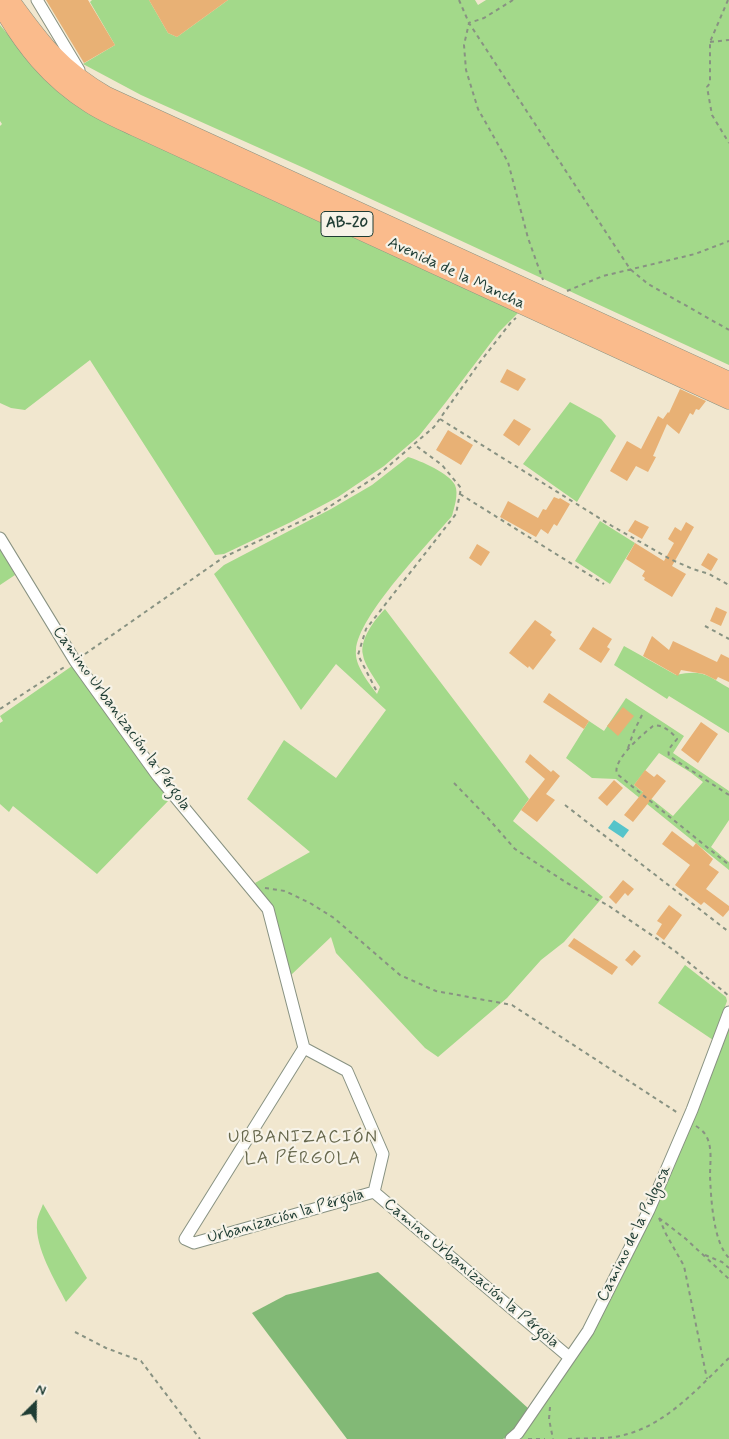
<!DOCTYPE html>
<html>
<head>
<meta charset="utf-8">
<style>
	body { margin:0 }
	#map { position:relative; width:729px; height:1439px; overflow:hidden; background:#f1e7cf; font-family:Mynerve,sans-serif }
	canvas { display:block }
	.north { position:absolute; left:10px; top:1379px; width:50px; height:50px; -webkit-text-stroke:4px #f7f3e8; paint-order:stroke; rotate:23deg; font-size:14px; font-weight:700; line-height:20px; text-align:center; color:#1f3d34 }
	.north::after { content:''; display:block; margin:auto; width:18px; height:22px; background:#1f3d34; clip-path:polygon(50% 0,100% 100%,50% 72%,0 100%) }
</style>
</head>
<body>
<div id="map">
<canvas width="729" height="1439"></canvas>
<div class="north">N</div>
</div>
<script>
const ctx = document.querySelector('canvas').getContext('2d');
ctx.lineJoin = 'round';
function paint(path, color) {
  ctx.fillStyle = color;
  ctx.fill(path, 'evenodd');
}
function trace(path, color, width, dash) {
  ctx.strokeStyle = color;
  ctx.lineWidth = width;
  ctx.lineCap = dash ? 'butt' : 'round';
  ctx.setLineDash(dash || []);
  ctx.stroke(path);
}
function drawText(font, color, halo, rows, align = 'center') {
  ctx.font = font + ' Mynerve,sans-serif';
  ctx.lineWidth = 4.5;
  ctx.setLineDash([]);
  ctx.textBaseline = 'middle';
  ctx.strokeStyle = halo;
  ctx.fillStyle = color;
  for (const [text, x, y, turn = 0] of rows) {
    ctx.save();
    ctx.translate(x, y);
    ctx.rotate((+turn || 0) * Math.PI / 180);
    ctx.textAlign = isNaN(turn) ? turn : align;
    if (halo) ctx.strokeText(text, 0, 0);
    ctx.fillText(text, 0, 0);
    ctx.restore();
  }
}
paint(new Path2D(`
	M92,0H149L168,33L177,37L228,0H475L478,5L486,0H729V365L304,168L141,95L83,64L115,45L90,2Z
	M0,25L30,61L519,309L518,313L499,332L446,402L419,436L384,466L338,497L291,522L224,554L215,555L90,360L25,410L11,408L0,403V126L2,124L0,121Z
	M570,402L601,419L616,436L577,502L523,464Z
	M408,457C421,461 449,473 455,485C459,494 454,508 452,516C428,544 358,616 356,650C354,665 369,683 377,694L380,687C375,679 364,664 363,655C359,640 375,619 385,609L529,799L513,821L603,897L564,942L541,960L507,998L438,1057L425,1048L336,953L331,937L291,975L273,908L261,894L255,883L310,852L247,799L284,740L336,778L386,710L336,664L301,710L214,574L224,565L331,509L372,485Z
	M600,521L635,543L610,584L575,561Z
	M0,547L15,575L0,585Z
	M624,646L676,675C702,669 707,675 729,688V733L669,696L667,699L614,665Z
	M72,666L170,799L97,874L13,806L9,812L0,804V723L3,721L0,716Z
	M626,698L684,736L673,753L729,791V820L711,847L729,862V870L616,779L592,778L566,758L589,721L604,731ZM659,753L690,772L703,782L673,816L634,785Z
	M685,965L726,997L727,1001L713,1040L658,1003Z
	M729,1020V1439H514L591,1335Z
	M43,1204L87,1278L66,1302C55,1280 35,1248 37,1223C37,1217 41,1210 43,1204Z`), '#a3d98a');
paint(new Path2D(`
	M378,1272L529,1409L516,1431L503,1439H347L252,1313L286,1295Z`), '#82b976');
paint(new Path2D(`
	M614,820L629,830L623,838L608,828Z`), '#56c4ca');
paint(new Path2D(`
	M46,0H88L115,45L84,63Z
	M149,0H228L177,37L168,33Z
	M507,369L526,379L518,391L500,382Z
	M680,389L706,401L699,410L696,409L693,415L690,413L679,434L667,424L653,456L656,457L648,472L636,466L627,481L610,471L627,441L641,449L658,416L663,419L668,412L669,413Z
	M514,419L531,429L519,446L503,435Z
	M448,430L473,445L461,465L436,450Z
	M554,497L559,499L560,498L570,504L557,526L554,524L548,534L541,529L536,537L500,517L508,501L538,518L543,509L546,510Z
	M635,520L649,527L642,539L628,531Z
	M686,522L694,527L672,566L686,574L672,597L644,580L645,578L642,576L645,571L626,559L635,543L664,561L674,543L668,539L675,527L681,531Z
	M477,544L490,552L481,566L469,558Z
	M708,553L718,559L711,571L701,565Z
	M716,607L727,612L721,626L710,621Z
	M535,620L552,632L550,635L556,640L533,670L529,666L528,668L509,653Z
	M593,627L612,639L607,647L610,649L601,663L579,649Z
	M652,636L669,650L673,641L717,662L721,654L729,658V682L718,677L716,680L704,674L681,670L678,676L643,656Z
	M549,693L589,721L584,729L543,702Z
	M623,707L634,716L618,736L607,726Z
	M701,722L718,734L698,763L681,750Z
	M530,754L551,772L553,770L560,776L546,794L555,800L537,822L521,810L545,779L525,762Z
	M645,770L654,777L657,774L666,781L633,822L624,815L643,792L634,785Z
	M614,780L623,788L607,806L598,798Z
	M672,831L693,847L696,843L713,859L709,865L719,872L706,889L729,906V910L723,917L704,902L701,905L675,885L690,865L662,844Z
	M623,880L634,889L628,896L625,893L616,904L609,897Z
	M669,905L682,915L664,940L656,934L662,924L657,921Z
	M574,938L618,967L612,975L568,946Z
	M634,950L641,956L632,966L625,960Z`), '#e8b175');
const street = new Path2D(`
	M37,0L79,70
	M0,538L75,661L157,775L268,909L304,1048L347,1071L383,1154L374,1192L569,1357
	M304,1048L185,1239L194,1243L374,1192
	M511,1439L518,1433L588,1331L649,1210L692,1110L729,1012`);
const primary = new Path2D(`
	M10,0C41,43 60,69 107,96L729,381
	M0,4C23,45 50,79 90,104C104,113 120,120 135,127L729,400`);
trace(street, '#889282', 13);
trace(primary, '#889282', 19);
trace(new Path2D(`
	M459,0L469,23L630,269L648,284L729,330
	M513,0L484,18L469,23L464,45L466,70L478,109L508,162L528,238L543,280
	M728,0L710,42V83L707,87L712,115L729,143
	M710,42L729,40
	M567,291L603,276L695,254L729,241
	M440,419L612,526L672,560L693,569L709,574L729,585
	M460,494L604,584
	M705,626L729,639
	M85,654L224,557L321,512L377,476L434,427L480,362L512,321L516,318
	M376,690L358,655L366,629L456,514L461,488L442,465L415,445
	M0,709L66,666
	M628,748L634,731L642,715
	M454,783L487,817L515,849L567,883L609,906L675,951L729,996
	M729,795L669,756C667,748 673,745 677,739C672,732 661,723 653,726C642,735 612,760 617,774L729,865
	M565,805L729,932
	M265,888L285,891L310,903L334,918L400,975L436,991L512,1005L678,1113
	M696,1126C699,1128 703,1131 705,1134C713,1146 710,1162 710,1176C711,1198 713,1242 729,1258
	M659,1218L666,1234L684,1266L707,1379
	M659,1218L686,1239L729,1279
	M705,1255L722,1262L729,1268
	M75,1332L106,1348L141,1361L200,1439
	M550,1407L549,1419L553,1439
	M528,1439H545
	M568,1439C583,1438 599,1439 614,1437C662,1430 696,1390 729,1358`), '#889282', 2, [4, 4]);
trace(street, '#fff', 11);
trace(primary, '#fabb8c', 18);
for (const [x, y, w] of [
	[347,224,52]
]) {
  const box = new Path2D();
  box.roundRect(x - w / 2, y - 12.5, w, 25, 4);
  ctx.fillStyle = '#f7f3e8';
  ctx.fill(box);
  trace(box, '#1f3d34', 1);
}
drawText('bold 15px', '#1f3d34', null, [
	["AB-20",347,224]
]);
drawText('16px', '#1f3d34', '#f7f3e8', [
	["Avenida de la Mancha",456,274,25],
	["Camino Urbanización la Pérgola",121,719,54],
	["Urbanización la Pérgola",286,1217,-16],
	["Camino de la Pulgosa",635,1234,-64],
	["Camino Urbanización la Pérgola",471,1274,40]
]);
ctx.letterSpacing = '1px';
drawText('18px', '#65664b', '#f7f3e8', [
	["URBANIZACIÓN",303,1138],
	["LA PÉRGOLA",303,1159]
]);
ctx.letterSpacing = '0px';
</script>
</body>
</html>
